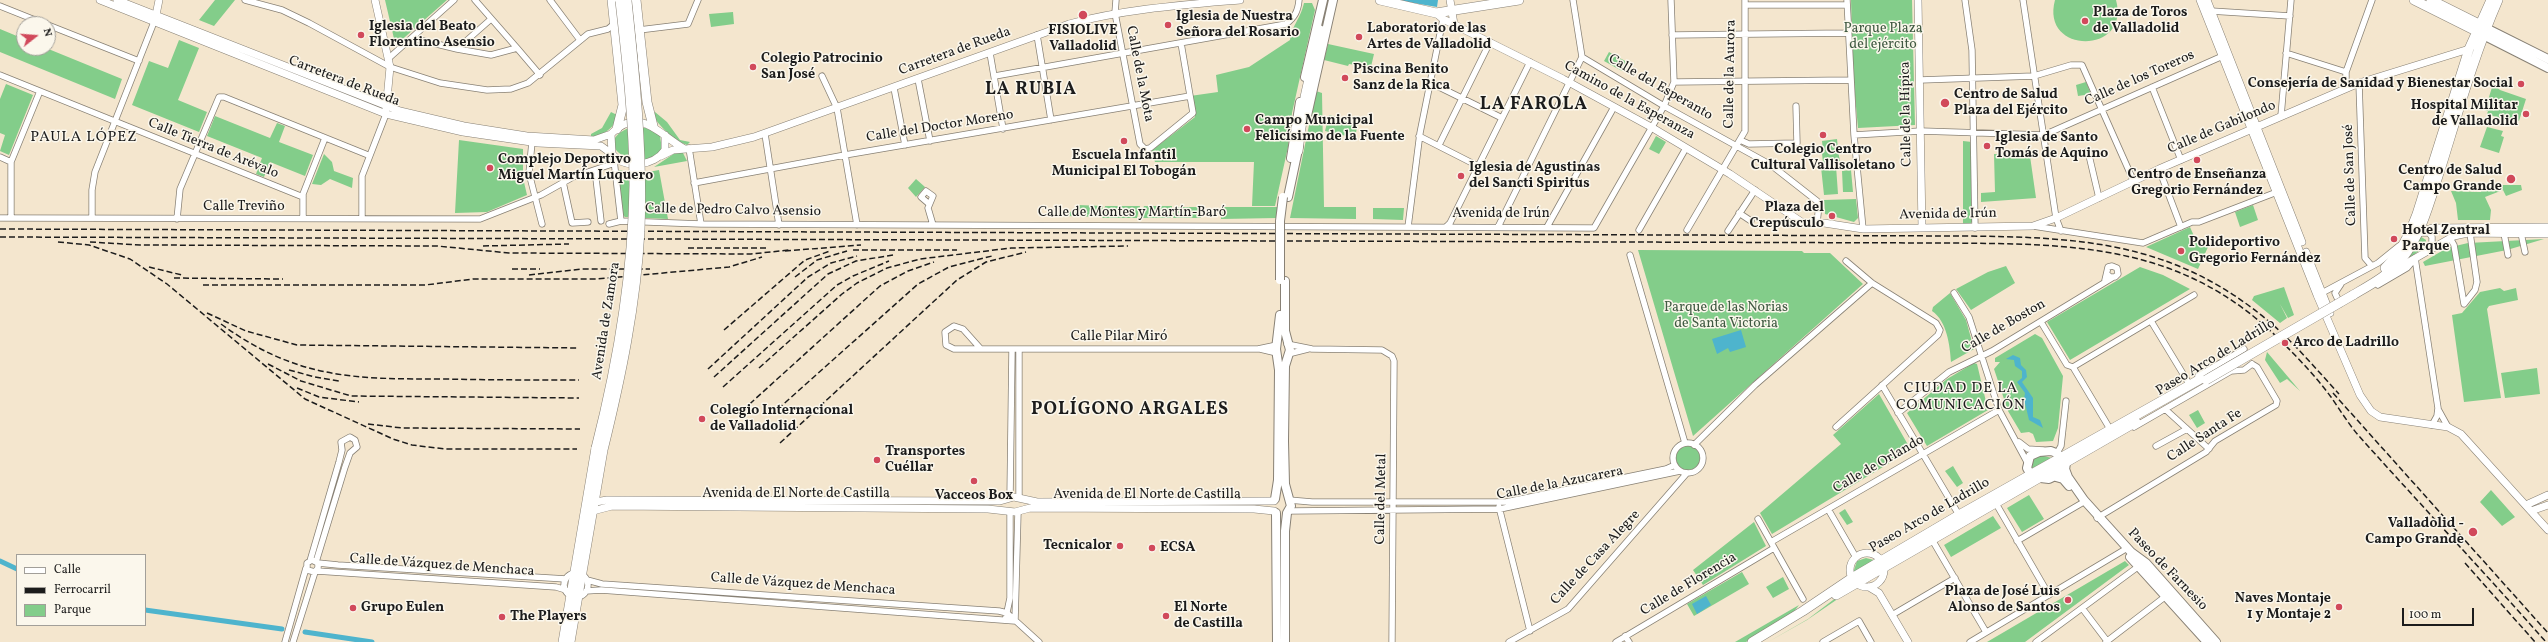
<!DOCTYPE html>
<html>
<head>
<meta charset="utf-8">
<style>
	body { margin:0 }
	#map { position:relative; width:2548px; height:642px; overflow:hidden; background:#f4e6ce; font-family:Vollkorn,serif }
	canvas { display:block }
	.legend { position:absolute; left:16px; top:554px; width:130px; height:72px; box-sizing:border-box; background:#fbf7ec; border:1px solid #a29f99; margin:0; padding:5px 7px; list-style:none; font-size:12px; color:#1c1c1c }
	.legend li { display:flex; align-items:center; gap:8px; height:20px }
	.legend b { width:20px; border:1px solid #a29f99 }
	.north { position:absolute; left:16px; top:16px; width:40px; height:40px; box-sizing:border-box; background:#fbf7ec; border:1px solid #a29f99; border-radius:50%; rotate:73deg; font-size:11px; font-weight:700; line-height:16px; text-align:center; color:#1c1c1c }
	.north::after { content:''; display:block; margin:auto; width:14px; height:18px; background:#d1495b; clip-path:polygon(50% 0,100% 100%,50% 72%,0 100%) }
	.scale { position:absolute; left:2402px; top:608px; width:72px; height:18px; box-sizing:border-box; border:2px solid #1c1c1c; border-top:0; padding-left:5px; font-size:12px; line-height:14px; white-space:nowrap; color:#1c1c1c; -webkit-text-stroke:3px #fbf7ec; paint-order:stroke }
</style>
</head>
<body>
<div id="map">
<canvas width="2548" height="642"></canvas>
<ul class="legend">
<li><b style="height:5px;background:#fff"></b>Calle</li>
<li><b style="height:5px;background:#1c1c1c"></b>Ferrocarril</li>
<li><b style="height:11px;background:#83cd8a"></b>Parque</li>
</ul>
<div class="north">N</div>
<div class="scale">100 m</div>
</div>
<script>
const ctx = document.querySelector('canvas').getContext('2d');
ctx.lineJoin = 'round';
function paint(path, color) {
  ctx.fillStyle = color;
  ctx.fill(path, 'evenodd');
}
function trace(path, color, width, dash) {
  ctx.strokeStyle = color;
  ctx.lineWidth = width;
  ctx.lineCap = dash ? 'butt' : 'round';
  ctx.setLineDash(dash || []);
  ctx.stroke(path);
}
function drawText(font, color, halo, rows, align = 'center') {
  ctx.font = font + ' Vollkorn,serif';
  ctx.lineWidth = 3;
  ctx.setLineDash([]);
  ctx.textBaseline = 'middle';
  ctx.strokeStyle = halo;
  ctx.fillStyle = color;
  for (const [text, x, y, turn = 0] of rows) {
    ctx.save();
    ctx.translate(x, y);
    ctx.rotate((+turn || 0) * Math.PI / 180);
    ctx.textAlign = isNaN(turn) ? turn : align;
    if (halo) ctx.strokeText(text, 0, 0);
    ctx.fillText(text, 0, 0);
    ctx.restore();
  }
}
paint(new Path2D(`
	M215,0H235L214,26L199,20Z
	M385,0H447L397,44L395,43Z
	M1851,0H1912L1915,125L1858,128L1853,74Z
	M2055,0H2116C2131,55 2040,55 2055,0Z
	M1304,3H1312L1315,10L1292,113L1288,147L1275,206H1252L1254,162H1155L1151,151L1195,117L1190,96L1218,92L1216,75L1249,67L1290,40C1293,23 1300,20 1304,3Z
	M733,12L734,24L711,27L709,14Z
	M0,29L24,39V48H46L122,79L115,99L0,52Z
	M179,40L199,48L178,100L207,112L199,132L132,105L149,61L168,68Z
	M1328,44L1374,54L1370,71L1356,68V65L1349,64L1348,66L1324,60Z
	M1609,52L1627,62L1622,71L1604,61Z
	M2491,81L2500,90L2526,99L2519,121L2516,120L2515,123L2487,114L2488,111L2485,110L2493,84L2489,83Z
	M2086,82L2091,94L2078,96L2076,85Z
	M6,84L33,95L9,155L0,151L5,135L0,133V99Z
	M1316,91L1322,93L1324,207H1356V219L1290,218Z
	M611,112L619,116C613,128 605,135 591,137V134L602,128Z
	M655,112L667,122L680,140L690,142L687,145C673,140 659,126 652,114Z
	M1329,115L1358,122L1355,138L1325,131Z
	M215,116L270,138L277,123L285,126L279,142L313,155L305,176L270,162L264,177L256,174L262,158L207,136Z
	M2487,127L2503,131L2501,136L2504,137L2499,153L2480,147Z
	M629,128H649L660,136L662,149C640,177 588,144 629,128Z
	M1656,136L1666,142L1659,154L1649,149Z
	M1837,139L1838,149L1836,151H1838L1840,161L1823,163L1822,153L1825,152L1823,150L1822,141Z
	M459,140L523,149V178L527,195L487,212L455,213Z
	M1963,141L1972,142L1973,220L1970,225H1963Z
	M675,153H683L687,161L654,167Z
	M324,154L332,162L334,171L353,178L352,188L330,179L321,185L312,184Z
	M1994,154L2030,156L2036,198L1981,202V193L1995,192Z
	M1836,166L1838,194L1824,195L1821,167Z
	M619,170L637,174L659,170L668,219L625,217L621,214Z
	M1851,170L1853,192H1843L1842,171Z
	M916,179L925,187L916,197L908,188Z
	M2482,185H2521L2522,190L2506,196L2503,190L2485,197L2491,210L2490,220H2458L2456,203L2451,191L2481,192Z
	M1856,199L1858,218L1854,222L1825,214L1824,200Z
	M1078,205L1103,206L1101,217L1066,216Z
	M2253,205L2258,220L2240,227L2235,212Z
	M1105,206H1140L1137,218H1102Z
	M1144,206H1172L1171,218H1140Z
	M1174,207H1201V218H1173Z
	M1221,207H1277V218L1221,219Z
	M1373,208H1404L1403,220L1373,219Z
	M2190,227L2197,243L2208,247L2198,269L2146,247Z
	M2420,236L2426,240L2425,246L2406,261Z
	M2544,239L2507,250L2425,266L2423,262L2447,248L2468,243Z
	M1638,250L1802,251L1804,253H1830L1863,284L1693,436Z
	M2006,266L2015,283L1971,310L1956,289L1988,272Z
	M2140,267L2163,275L2190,289L2070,360L2047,322Z
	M2284,287L2294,315L2288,318L2280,304L2287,318L2280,323L2252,300L2254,296Z
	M2500,288L2504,291L2516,288L2518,300L2489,306L2487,309L2501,398L2464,402L2452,315L2462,313L2480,292Z
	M1950,293L1966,320L1974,349L1951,362C1950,346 1947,321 1932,311L1933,307Z
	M2035,334L2042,338L2063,376L2058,428L2053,441L2036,442L2033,434L2029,432L2021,433L2008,411L1994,369L2000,362H1995V358Z
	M2267,352L2300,391L2287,379L2280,383L2265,360Z
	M1974,363L1977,364L1988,410L1927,446L1907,413L1947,379Z
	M2537,368L2540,394L2505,398L2501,373Z
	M1879,394L1911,450L1772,534L1760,513L1841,444L1833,435Z
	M2198,410L2205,423L2197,428L2189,415Z
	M1676 458a12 12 0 1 1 24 0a12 12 0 1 1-24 0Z
	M2040,455L2052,458L2031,469L2032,460Z
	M1953,466L1963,483L1957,487L1945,471Z
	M2491,490L2515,517L2502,526L2480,502Z
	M2029,495L2044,519L2022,532L2007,508Z
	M1845,509L1853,522L1847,525L1839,513Z
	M1993,516L2001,528L1951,557L1944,545Z
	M1754,522L1766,546L1703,585L1693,570Z
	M1866,558L1874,560L1853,573L1857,561Z
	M2125,561L2129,565L2025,642H1987Z
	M1742,572L1749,584L1694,616L1687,604Z
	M1783,577L1789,589L1773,598L1766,587Z
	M1845,594L1807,620L1768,642L1808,619L1837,597Z
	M1799,605L1793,613L1746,642H1735Z`), '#83cd8a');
paint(new Path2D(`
	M1396,0H1438L1437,7Z
	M1741,330L1746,347L1730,352L1728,348L1717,354L1712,339Z
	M2013,355L2020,358L2021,365L2026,370L2027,377L2022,382L2033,398V417L2040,420L2043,428L2029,420L2024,399L2025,393L2017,382L2022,378V371L2015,366L2014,360L2006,359Z
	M1706,596L1711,605L1697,614L1692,604Z`), '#4eb4cd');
trace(new Path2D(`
	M0,561L17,569
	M145,610L282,629
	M305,632L372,642`), '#4eb4cd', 5);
const minor = new Path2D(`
	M245,0L282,10L309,23L390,67L440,83L487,90L511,89L528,83L588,34L608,29L614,24
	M475,0L517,48L491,55L457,49L491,19
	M550,0L580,40
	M1116,0L1115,13L1140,144L1145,149L1150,148L1193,113L1181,43
	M1847,0L1854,135L1863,229
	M1965,0L1972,50L1975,228
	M2023,0L2056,218L2061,231
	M1745,5H1847
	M0,6L45,24
	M2211,11L2290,16
	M48,25L139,61
	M639,30L688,24L698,0
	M1037,35L1051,120
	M1672,35L1848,33
	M412,38L457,49
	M517,48L540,75
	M990,53L1003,129
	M2286,53L2346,72
	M1582,57L1664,106L1771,165L1817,201L1819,205L1817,223
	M389,58L454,0
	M0,75L303,197
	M822,76L837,108L857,225
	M995,76L1286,24C1295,17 1298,11 1299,0
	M918,79L930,141
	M1920,80L2034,76L2071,65H2082L2134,182
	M1429,82L1502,118
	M1674,82L1851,80
	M2359,83L2365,258L2371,265
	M2152,87L2181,160
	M894,88L905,145
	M2346,88V72L2372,0
	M2281,116L2291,0
	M765,134L779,225
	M1854,135L1921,131L2044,135L2225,55
	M1419,136L1478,166
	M1740,140L1749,144L1797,143L1796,106
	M532,142L529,173L542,224
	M1439,145L1490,42
	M689,148L701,224
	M2088,151L2099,198
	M0,157L11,162
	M614,160L621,221
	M2159,169L2181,227
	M595,170L601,221
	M563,182L572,223L588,222
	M694,183L845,155L1190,96
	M928,203L921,197L926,191L933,196L928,208L933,225
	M1739,213L1751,221
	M0,218L480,219L541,195L573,177L615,163
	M11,218V162L40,91
	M92,218V190L95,172L154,22
	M303,218V194L325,138
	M177,219L180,189L219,97H224L368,155
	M362,219V176L386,114
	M609,224L621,221L701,224L1594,228L1664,106L1674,82L1671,0
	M2033,226L2143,243L2192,222H2199L2277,192
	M1408,227L1420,133L1443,19
	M1446,227L1450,223L1530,62
	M1498,227L1582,57L1573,0
	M1547,227L1614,107
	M1639,230L1686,148
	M1687,230L1745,131V0
	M1728,231L1755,190
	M2421,233H2429L2432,237V243L2427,251
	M2504,233L2508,255
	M2521,233L2525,252
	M2450,238L2454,245L2464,304L2475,290L2477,282L2470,233
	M1630,255L1685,443
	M2415,258L2438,408L2437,416L2432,425
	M2105,280L2108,267L2112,266L2117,268L2118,274L2115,277H2110L2107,274
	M2378,285L2407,268L2414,260
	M1954,293L1969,317L1999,410L2027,462
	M2320,294L2378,263L2399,246
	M2340,304L2335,293L2341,284
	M2151,321L2188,382
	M2041,322L2067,365L2073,367L2110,429
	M1287,344L1312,349L1382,350L1392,356L1394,361L1392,642
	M980,348L963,329L954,326L945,332L946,345L954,349H1258L1277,345
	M1260,349L1277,353
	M1288,354L1308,349
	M2073,367L2194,295
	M2198,376L2244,349
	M1882,385L1959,515
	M2165,409L2209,449
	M2438,409L2448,427
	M1898,413L1949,372L1992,351L2112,278
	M1836,427L1938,335L1940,330L1936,323L1872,283L1846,261
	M2134,427L2231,371L2244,370L2252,364
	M2019,442L2028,449L2043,450
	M1673 458a15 15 0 1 1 30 0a15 15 0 1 1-30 0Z
	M1694,445L1755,385L1872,283
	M2156,446L2187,429
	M2057,453L2061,446L2066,401
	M1010,498L1012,349
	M1019,498V349
	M1289,500L1312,502H1506L1666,469L1675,465
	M1499,507L1530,631
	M1998,507L2049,595
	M1828,509L1854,554
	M1289,511L1500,509L1680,471
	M2097,518L2206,452L2215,441L2276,405L2277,401L2257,367L2252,364
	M1758,519L1803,599
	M2017,541L2082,503
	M1771,542L1999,410
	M1934,543L1986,632
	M310,561L339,462L342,450L341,442L350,437L355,440L357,447L350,453L345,467L316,562
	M318,563V568L315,572L307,570V563L312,560L318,563L338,565L566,579
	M317,571L556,587L566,590
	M564 585a12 12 0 1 1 24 0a12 12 0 1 1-24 0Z
	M587,580L602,584L999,611L1007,613L1039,642
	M586,591L601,590L1015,621
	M2082,608L2107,641
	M1892,615L1955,578
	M1006,617L1010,598V512
	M1015,621L1018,512
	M1625,636L1629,642
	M285,642L306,568
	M293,642L315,572
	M1509,642L1568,609L1687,473
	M1616,642L1774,548
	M1823,642L1859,621L1871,642
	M1970,642L2124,550
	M2036,642L2139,566
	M2106,642L2166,596`);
const tertiary = new Path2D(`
	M100,0L386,114L463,132L538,143L601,146L612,154
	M117,0L400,111L464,126L527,136L594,140L611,134
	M375,0L390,67L386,110
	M1450,0L1454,24
	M1918,0L1922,228
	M2200,0L2317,295L2360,395L2371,411L2380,417L2448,427L2461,434L2548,530
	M2207,0L2302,242
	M1436,13L1443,19L1563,79L1651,127L1730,174L1803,223H1824L1863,229L2033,226L2056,218L2159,169L2359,83L2469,49
	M155,20L159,0
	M665,135V150C654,166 625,170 612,154L611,134C639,105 660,135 683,148
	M661,156L673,150L712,147L754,137L1069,24C1125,9 1182,5 1240,0
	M2416,234L2432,228L2548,227
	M2306,252L2330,313
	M2393,271L2454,236L2468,233L2548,234
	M590,503L607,500L1000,501L1014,497L1037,502L1274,501
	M2526,505L2548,495
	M2531,511L2548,505
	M589,512L612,506L988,509L1015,512L1030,508L1254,509L1274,511
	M1850 570a17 17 0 1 1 34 0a17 17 0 1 1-34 0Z
	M1869,587L1879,593L1908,642`);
const secondary = new Path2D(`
	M2486,28L2548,59
	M2483,35L2548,68
	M1305,77L1323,0
	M1306,120L1333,0
	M1291,158L1300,102
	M1288,197L1299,145
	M2051,451C2061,454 2069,462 2064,472L2049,479L2032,477L2027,468L2030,456L2039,452Z
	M2065,469L2068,477L2084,500L2131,552L2146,563L2216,642
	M2056,477L2063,479L2069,486
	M1275,499L1278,480L1279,370L1276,349L1280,315
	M1276,513L1277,642
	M2130,557L2207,642
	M1285,642V531L1287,513L1291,506L1285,484L1284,441L1285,366L1290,350L1285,331V281`);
const primary = new Path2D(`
	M1380,0L1436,13L1519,0
	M2414,0L2482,34
	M2431,0L2485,27
	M1298,151L1305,97L1320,30
	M2385,268C2401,252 2409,235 2417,214L2469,49L2491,0
	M2353,295C2370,285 2389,275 2402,259C2423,233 2431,196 2442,164C2459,109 2475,53 2498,0
	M1836,595L2136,422
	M1752,642L1803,611L1852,578L1959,515L2204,377`);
const trunk = new Path2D(`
	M612,0L623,105L617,129
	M636,0L647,102L653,126
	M563,642L596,448
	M570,642L603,450`);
trace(minor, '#888175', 7);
trace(tertiary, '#888175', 8);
trace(secondary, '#888175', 10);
trace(primary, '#888175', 10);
trace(trunk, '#888175', 10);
trace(minor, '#fff', 5.5);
trace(tertiary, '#fff', 7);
trace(secondary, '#fff', 8);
trace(primary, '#fff', 9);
trace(trunk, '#fff', 9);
trace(new Path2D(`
	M0,229L1960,236C2081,237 2175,241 2272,324C2296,345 2317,370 2339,394
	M0,237L1945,243C2075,244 2184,243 2283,343C2300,360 2317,378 2331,397C2340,410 2348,423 2358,435C2420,504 2484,572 2546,642
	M58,242L89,245L130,259L167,284L305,399L393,439L412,445L445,449H577
	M90,242L140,245L437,246L509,253L751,254L789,250
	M483,246L569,244
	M688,248H766
	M853,250H957
	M785,251L861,245
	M149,267L182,275
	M512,269H540
	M529,275L582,269H650
	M795,277L817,260L847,251
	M174,278L283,279
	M203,285H425L473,279H597L729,267L762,257
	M207,313L246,331L297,345L579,348
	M221,324C298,380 356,379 446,379C490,380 535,380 579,380
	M724,330L805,260L830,251
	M268,364L301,381L351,396L579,398
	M759,368L842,294L857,283L887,268L920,259L1011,248L1128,246
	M708,369L808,277L831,263L857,256
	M289,370L315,377L339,381
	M714,377L828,274L856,261L893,255
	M723,387L837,285L853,276L889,261
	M297,388L319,397L359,402
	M2333,393L2548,633
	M778,409L918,284L949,267L992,256
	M743,410L880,286L908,271L934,262
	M368,424L402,428L580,429
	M780,443L957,280L986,262L1026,252
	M2465,563L2535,642`), '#1c1c1c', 1.5, [6, 3]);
const secondaryBridge = new Path2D(`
	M1280,280V221L1283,197`);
const primaryBridge = new Path2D(`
	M2206,380L2353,295`);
const trunkBridge = new Path2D(`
	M596,448C618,362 633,275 634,185C634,123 627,62 620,1
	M603,450C621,377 636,305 640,230C643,153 635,77 627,1`);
trace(secondaryBridge, '#888175', 10, []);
trace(primaryBridge, '#888175', 10, []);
trace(trunkBridge, '#888175', 10, []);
trace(secondaryBridge, '#fff', 8);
trace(primaryBridge, '#fff', 9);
trace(trunkBridge, '#fff', 9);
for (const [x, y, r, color] of [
	[1083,15,5,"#d1495b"],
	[2085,21,4,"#d1495b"],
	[1168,25,4,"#d1495b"],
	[361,35,4,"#d1495b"],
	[1359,37,4,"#d1495b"],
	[753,67,4,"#d1495b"],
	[1345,78,4,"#d1495b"],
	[2521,84,4,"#d1495b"],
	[1945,103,5,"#d1495b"],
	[2526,114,4,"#d1495b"],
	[1247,129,4,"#d1495b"],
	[1823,135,4,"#d1495b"],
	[1124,141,4,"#d1495b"],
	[1987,146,4,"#d1495b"],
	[2197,160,4,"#d1495b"],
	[490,168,4,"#d1495b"],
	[1461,176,4,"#d1495b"],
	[2511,179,5,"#d1495b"],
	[1832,216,4,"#d1495b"],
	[2394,239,4,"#d1495b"],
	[2181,251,4,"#d1495b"],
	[2285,343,4,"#d1495b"],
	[702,419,4,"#d1495b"],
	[877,460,4,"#d1495b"],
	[974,481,4,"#d1495b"],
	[2473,532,5,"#d1495b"],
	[1120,546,4,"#d1495b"],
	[1152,548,4,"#d1495b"],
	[2068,600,4,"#d1495b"],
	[2339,607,4,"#d1495b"],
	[353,608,4,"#d1495b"],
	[1166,616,4,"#d1495b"],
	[502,617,4,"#d1495b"]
]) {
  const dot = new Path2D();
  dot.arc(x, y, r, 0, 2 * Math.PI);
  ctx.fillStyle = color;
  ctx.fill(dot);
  trace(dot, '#fbf7ec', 1.5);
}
drawText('bold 14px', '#1c1c1c', '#fbf7ec', [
	["Plaza de Toros",2093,13],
	["de Valladolid",2093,29],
	["Iglesia de Nuestra",1176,17],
	["Señora del Rosario",1176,33],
	["Iglesia del Beato",369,27],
	["Florentino Asensio",369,43],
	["Laboratorio de las",1367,29],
	["Artes de Valladolid",1367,45],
	["FISIOLIVE",1083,31,"center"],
	["Valladolid",1083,47,"center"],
	["Colegio Patrocinio",761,59],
	["San José",761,75],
	["Piscina Benito",1353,70],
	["Sanz de la Rica",1353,86],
	["Consejería de Sanidad y Bienestar Social",2513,84,"right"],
	["Centro de Salud",1954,95],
	["Plaza del Ejército",1954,111],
	["Hospital Militar",2518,106,"right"],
	["de Valladolid",2518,122,"right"],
	["Campo Municipal",1255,121],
	["Felicísimo de la Fuente",1255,137],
	["Iglesia de Santo",1995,138],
	["Tomás de Aquino",1995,154],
	["Colegio Centro",1823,150,"center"],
	["Cultural Vallisoletano",1823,166,"center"],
	["Escuela Infantil",1124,156,"center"],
	["Municipal El Tobogán",1124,172,"center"],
	["Complejo Deportivo",498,160],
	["Miguel Martín Luquero",498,176],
	["Iglesia de Agustinas",1469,168],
	["del Sancti Spiritus",1469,184],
	["Centro de Salud",2502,171,"right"],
	["Campo Grande",2502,187,"right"],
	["Centro de Enseñanza",2197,175,"center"],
	["Gregorio Fernández",2197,191,"center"],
	["Plaza del",1824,208,"right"],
	["Crepúsculo",1824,224,"right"],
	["Hotel Zentral",2402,231],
	["Parque",2402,247],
	["Polideportivo",2189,243],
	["Gregorio Fernández",2189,259],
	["Arco de Ladrillo",2293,343],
	["Colegio Internacional",710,411],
	["de Valladolid",710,427],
	["Transportes",885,452],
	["Cuéllar",885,468],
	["Vacceos Box",974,496,"center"],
	["Valladolid -",2464,524,"right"],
	["Campo Grande",2464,540,"right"],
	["Tecnicalor",1112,546,"right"],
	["ECSA",1160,548],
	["Plaza de José Luis",2060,592,"right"],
	["Alonso de Santos",2060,608,"right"],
	["Naves Montaje",2331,599,"right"],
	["1 y Montaje 2",2331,615,"right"],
	["Grupo Eulen",361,608],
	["El Norte",1174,608],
	["de Castilla",1174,624],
	["The Players",510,617]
], 'left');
drawText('14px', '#405a42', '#fbf7ec', [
	["Parque Plaza",1883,29],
	["del ejército",1883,45],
	["Parque de las Norias",1726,308],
	["de Santa Victoria",1726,324]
]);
drawText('14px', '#1c1c1c', '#fbf7ec', [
	["Carretera de Rueda",955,52,-20],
	["Calle de la Mota",1139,74,79],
	["Calle de la Aurora",1731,74,-89],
	["Calle de los Toreros",2140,79,-24],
	["Carretera de Rueda",344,82,21],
	["Calle del Esperanto",1660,88,30],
	["Camino de la Esperanza",1629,101,29],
	["Calle de la Hípica",1907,114,-91],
	["Calle del Doctor Moreno",940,127,-9],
	["Calle de Gabilondo",2222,128,-23],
	["Calle Tierra de Arévalo",213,149,22],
	["Calle de San José",2351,175,-92],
	["Calle Treviño",244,207],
	["Calle de Pedro Calvo Asensio",733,211,1],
	["Calle de Montes y Martín-Baró",1132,213],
	["Avenida de Irún",1501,214],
	["Avenida de Irún",1948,215,-1],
	["Avenida de Zamora",607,321,-81],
	["Calle de Boston",2004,327,-30],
	["Calle Pilar Miró",1119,337],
	["Paseo Arco de Ladrillo",2216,358,-31],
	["Calle Santa Fe",2205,436,-33],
	["Calle de Orlando",1879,465,-30],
	["Calle de la Azucarera",1560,484,-11],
	["Avenida de El Norte de Castilla",796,494],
	["Avenida de El Norte de Castilla",1147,495],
	["Calle del Metal",1382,499,-89],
	["Paseo Arco de Ladrillo",1930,516,-30],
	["Calle de Casa Alegre",1596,558,-47],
	["Calle de Vázquez de Menchaca",442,566,4],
	["Paseo de Farnesio",2167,570,46],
	["Calle de Vázquez de Menchaca",803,585,4],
	["Calle de Florencia",1689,585,-31]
]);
ctx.letterSpacing = '1px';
drawText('15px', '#1c1c1c', '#fbf7ec', [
	["PAULA LÓPEZ",84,138],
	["CIUDAD DE LA",1961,389],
	["COMUNICACIÓN",1961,406]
]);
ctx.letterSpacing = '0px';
ctx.letterSpacing = '1px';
drawText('bold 18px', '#1c1c1c', '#fbf7ec', [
	["LA RUBIA",1031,91],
	["LA FAROLA",1534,106],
	["POLÍGONO ARGALES",1130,411]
]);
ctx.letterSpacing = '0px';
</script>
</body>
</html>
